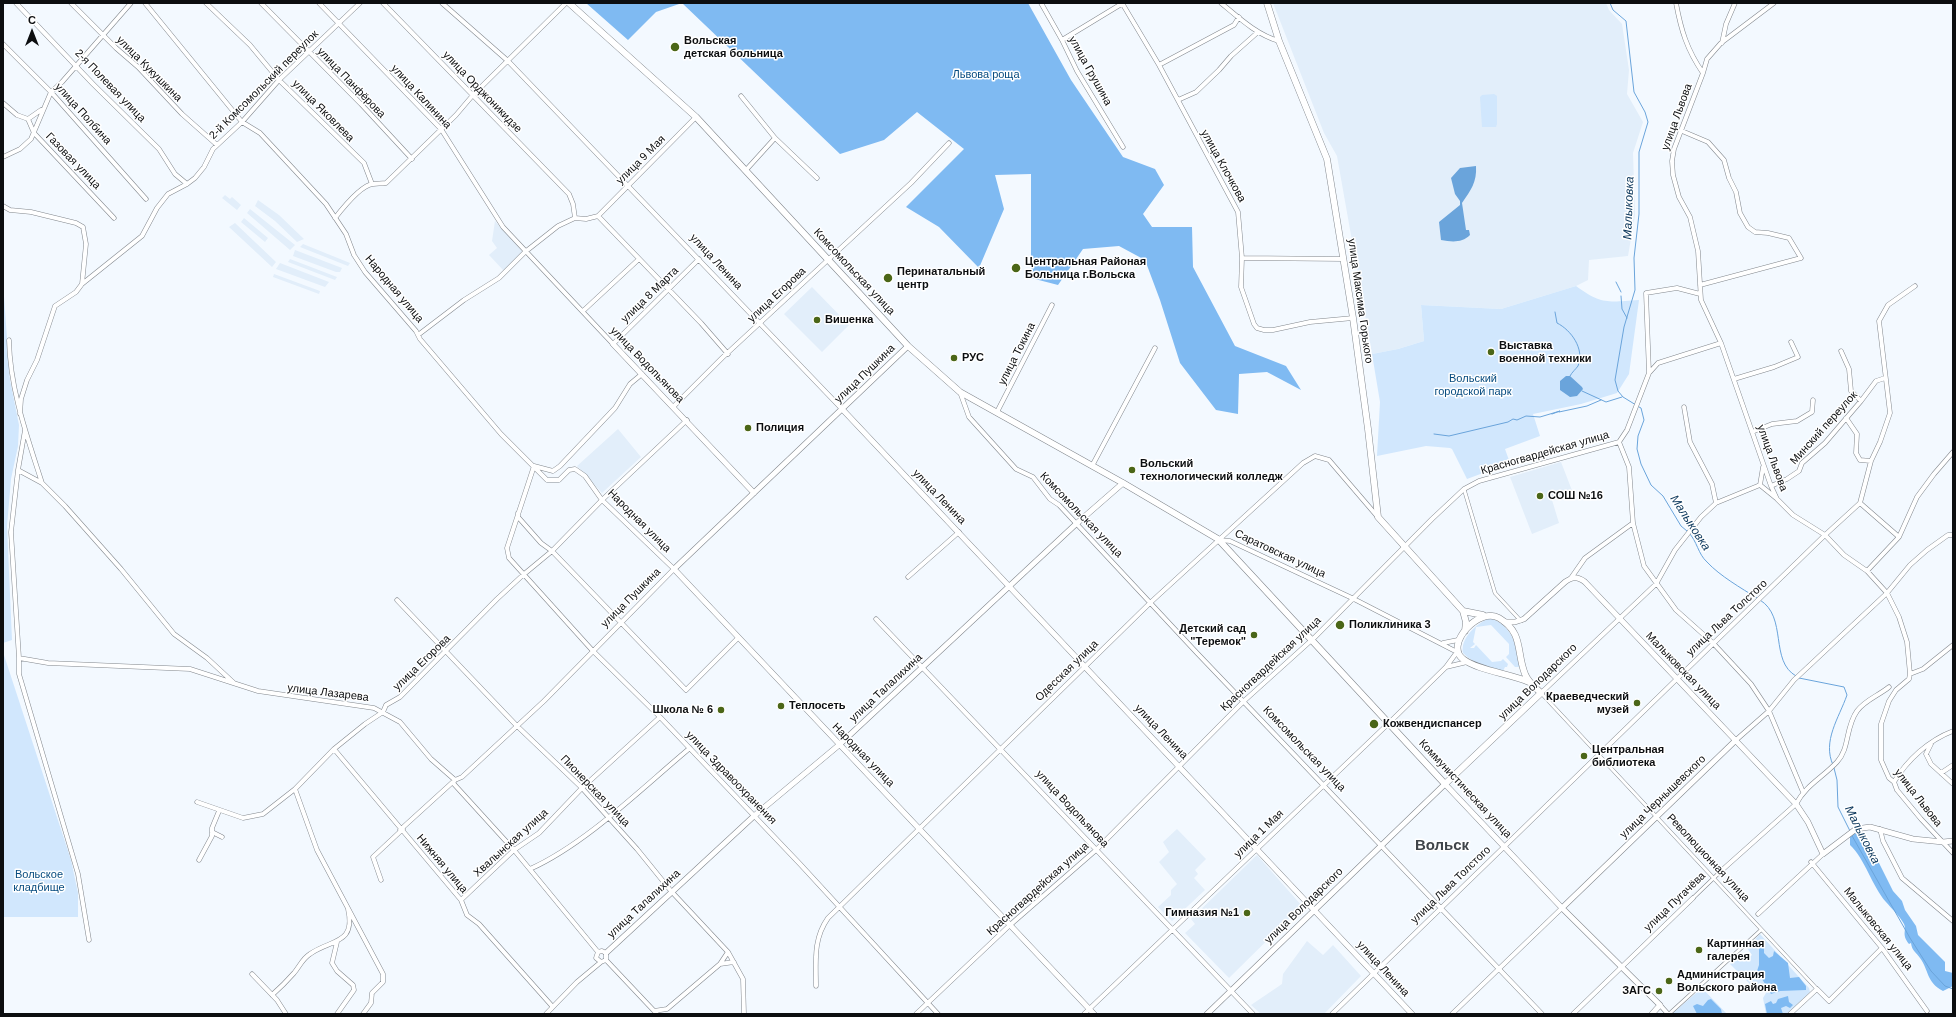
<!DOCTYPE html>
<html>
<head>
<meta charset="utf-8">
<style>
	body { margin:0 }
	#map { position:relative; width:1956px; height:1017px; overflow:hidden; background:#f3f9ff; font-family:Helvetica,sans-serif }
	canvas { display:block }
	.frame { position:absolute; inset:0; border:4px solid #0c0e10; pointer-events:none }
	.north { position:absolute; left:12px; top:12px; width:40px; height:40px; -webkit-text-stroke:3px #fff; paint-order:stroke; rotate:0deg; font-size:11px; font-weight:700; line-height:16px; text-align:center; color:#0c0e10 }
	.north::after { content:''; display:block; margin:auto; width:14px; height:18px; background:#0c0e10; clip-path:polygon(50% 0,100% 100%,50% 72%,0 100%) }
</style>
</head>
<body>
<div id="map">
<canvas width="1956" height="1017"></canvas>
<div class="frame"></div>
<div class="north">С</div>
</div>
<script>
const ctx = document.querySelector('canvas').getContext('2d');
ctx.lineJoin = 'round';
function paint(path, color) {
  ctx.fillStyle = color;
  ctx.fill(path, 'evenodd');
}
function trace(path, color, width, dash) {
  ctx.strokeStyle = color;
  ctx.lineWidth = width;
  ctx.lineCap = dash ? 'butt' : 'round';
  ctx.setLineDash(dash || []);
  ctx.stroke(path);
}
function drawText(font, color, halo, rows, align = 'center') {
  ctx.font = font + ' Helvetica,sans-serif';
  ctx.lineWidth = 3;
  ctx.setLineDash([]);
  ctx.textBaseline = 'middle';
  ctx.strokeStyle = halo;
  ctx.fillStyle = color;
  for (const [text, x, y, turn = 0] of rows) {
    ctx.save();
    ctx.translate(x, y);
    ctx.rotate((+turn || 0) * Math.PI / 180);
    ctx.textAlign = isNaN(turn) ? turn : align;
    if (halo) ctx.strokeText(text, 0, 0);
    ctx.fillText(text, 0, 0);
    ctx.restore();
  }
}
paint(new Path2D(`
	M1273,3H1606L1609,10L1622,24L1629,70L1627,94L1643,122L1633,153L1635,215L1628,256L1589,260L1588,280L1576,286L1501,309L1421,305L1424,341L1398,349L1372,354L1337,156L1324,133Z
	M225,195L230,199L232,197L241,205L237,210L222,198Z
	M258,200L279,215L304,239L297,242L275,221L255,206Z
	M250,209L295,245L290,250L247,213Z
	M244,218L268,238L265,242L241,222Z
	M495,221L523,252L504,271L489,255L497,248L492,241Z
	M235,223L276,262L272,267L229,227Z
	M303,244L350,263L348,266L300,247Z
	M295,250L342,268L340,272H336L293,256Z
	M290,259L337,277L335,280L288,262Z
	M280,263L329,282L325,287L276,269Z
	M274,274L320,291L319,294L273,277Z
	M812,287L849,325L822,352L784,314Z
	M618,429L641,457L602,493L577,466Z
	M1561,462L1573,493L1552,500L1559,523L1532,534L1510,477Z
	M1177,829L1206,859L1195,870L1198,874L1194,878L1205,890L1172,921L1158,907L1171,895V890L1177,884L1159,862L1169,852L1163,842Z
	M1257,855L1302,906L1229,978L1185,933L1195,924L1191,919Z
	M1307,941L1323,955L1333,945L1361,976L1324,1014H1261L1251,1005L1282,984L1283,974Z`), '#e2eefa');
paint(new Path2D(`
	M1494,94L1497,96V124L1496,127H1482L1480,97L1482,95Z
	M3,282L10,380L19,425L18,446L11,479L7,526L12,640L3,643Z
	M1576,286C1602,305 1608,302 1639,300L1629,374L1617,393L1581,404L1533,414L1540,436L1505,449L1510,463L1467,479L1452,449L1450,448L1426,446L1377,456L1380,402L1372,354L1398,349L1424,341L1421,305L1501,309Z
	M1490,618C1514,626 1516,647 1520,667H1515L1506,657L1509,654V644L1491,625L1476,627L1473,642L1475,644L1470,648H1474L1476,645L1492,662L1501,661L1503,659L1508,664L1507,667H1505L1503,671C1489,667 1473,664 1463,653C1460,638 1477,623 1490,618Z
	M3,652L71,860L78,893V917H3Z
	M1760,934L1809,988L1810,992L1787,1014H1766L1763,998L1766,993L1760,983L1753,987L1730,964L1738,956L1744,961L1752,955L1747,948Z
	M1702,988L1727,1014L1673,1013Z`), '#d1e7fd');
paint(new Path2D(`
	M586,3H1028L1071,80L1123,157L1155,169L1164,185L1143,214L1152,227H1192L1193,267L1235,346L1286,366L1301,390L1267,372L1239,374L1238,414L1216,410L1180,363L1160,300L1145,260L1119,246L1083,249L1058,285L1031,278V174L995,175L1004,209L979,268L939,227L906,207L964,149L917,112L884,140L840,154L682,3L656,12L628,40Z
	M1855,832H1859L1868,841L1893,891L1902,901L1905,910L1916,926L1918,935L1945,962V971L1953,973V986L1943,991C1926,982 1929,970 1920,958C1916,952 1912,951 1911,943L1909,944C1901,934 1907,931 1904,924C1899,915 1892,909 1886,902C1872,886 1865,859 1850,845V836Z
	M1759,940L1764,943V953L1769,958L1773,956L1774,951L1788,963L1790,978L1799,977L1806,986V990L1780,991L1771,994L1762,979L1752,977L1753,973L1757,971L1759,965Z
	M1788,996L1789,1002L1793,1005L1790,1008L1786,1006L1781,1008L1783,1014H1767L1765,1004L1771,1001L1773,1004L1776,1003L1778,999Z
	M1711,999L1721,1009L1722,1014H1697L1693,1006L1697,1004L1703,1006L1708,1000Z`), '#7fbaf2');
paint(new Path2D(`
	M1476,166C1477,182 1471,190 1462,203L1466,230H1469L1470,235C1462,243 1452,242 1441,240L1439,222L1460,205V201L1455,194L1451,178L1460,168Z
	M1566,376H1570L1582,387L1583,389L1577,396L1570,397L1560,390V381Z`), '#6aa4db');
trace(new Path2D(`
	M1610,3L1613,10L1626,21L1634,92L1645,112L1648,122L1639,152V214L1634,258L1635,290L1624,327L1615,380L1618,391L1623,397L1636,405
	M1616,282L1621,292
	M1621,296L1622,309L1627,318
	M1555,312L1557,323C1571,330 1585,349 1578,366C1576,369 1572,372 1570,376
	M1582,391L1606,402L1622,397
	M1639,407L1641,408L1644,420L1638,436L1637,449L1641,464L1651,485L1663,496L1681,526L1687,531
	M1559,412L1587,406L1601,400
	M1434,434L1449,436L1508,422L1513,419L1517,420L1526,416L1540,417L1560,411L1552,414
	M1689,533C1697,541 1698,554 1707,562C1720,576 1741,588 1757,598
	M1760,600C1788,617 1769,661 1796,676
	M1799,678L1844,687L1847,695C1839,718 1822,741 1833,765
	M1834,768L1837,780L1838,807L1850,831
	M1851,834L1910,938L1931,971L1945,986L1953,989`), '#6aa4db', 1);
const pedestrian = new Path2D(`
	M1464,489L1495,593L1521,621
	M1541,693L1817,989
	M1693,898L1721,871
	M1669,1014L1761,930`);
const minor = new Path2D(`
	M16,3L93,84L159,149L175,174L187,184
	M71,3L116,48L138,67L182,114L217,145
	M145,3L242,122L260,133L326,204L346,234L354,255L365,272L416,331L420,339L501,434L547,480H559L569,470L575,469L585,476L602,500L674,569L544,701L462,777L455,780L400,830
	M206,3L250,45L279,80L364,163L372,184
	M261,3L361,104L412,159
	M319,3L441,129L503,227L613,344L699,259
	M383,3L569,194L573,204L575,218
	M442,3L508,61L843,410
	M1041,3L1062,40L1077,71L1123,147
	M1122,3L1159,65L1238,212L1242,258L1241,287L1254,324L1257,328L1264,330H1273L1310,322L1353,318
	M1221,3C1238,17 1257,35 1279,41
	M1676,3C1681,30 1687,50 1703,73L1674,149L1672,161L1673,175L1679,197L1690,217L1698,251L1701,300L1721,343L1771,486L1777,499L1793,515L1825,535L1844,555L1867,571L1887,593L1899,617L1907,642L1910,674L1909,679L1896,690L1889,701L1881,724V760L1889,778L1894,782L1897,790L1921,819L1953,853
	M1062,40L1123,3
	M1722,43L1726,24L1735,3
	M3,44L51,92L146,199
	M1159,65L1234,25L1239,17
	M1703,73L1707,59L1721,43L1774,3
	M741,96L775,138L817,178
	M1178,100L1196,92L1219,70L1231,56L1258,32
	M3,103L17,115L28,119L34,133L114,218
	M28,119L41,110
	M1682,131L1708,142L1724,160L1729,178L1736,192L1740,213L1748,227L1755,232L1768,233L1789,238L1801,258L1700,285
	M3,157L20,149L31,139L51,92L62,82L131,3
	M746,170L775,138
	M3,206L10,210L31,212L76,223L83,227L86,244L82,284
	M598,216L701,323L728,354
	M598,216L696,117
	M335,218C342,209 361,185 373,184C377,183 381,184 386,183L456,115L473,95L566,3
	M1242,258L1344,259
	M583,311L639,259
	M418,335L464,300L499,278L525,252L558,226L575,218L586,219L598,216
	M9,340C10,390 27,436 42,483
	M1841,351L1849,369L1851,391L1861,401
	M1649,373L1646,293L1677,288L1700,294
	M642,374L630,384L615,408L560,466L553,471L534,466L507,548L509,558L592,650L660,717L800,864L938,1014
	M1734,379L1774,367L1798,357L1791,342
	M960,392L969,417L1016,469L1033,477L1050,499L1059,505L1197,653L1542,1014
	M673,407L722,358L911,183L949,143
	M1684,407L1690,442L1712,484L1716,503
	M997,412L1052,305
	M20,414L21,399L27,380L37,360L55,306L76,292L82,284L142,236L157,208L168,194L187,184L195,178L204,167L213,149L242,122L279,80L360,3
	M1846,418L1857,434L1856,453L1860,460L1871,461
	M25,430L18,470L11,532L19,658V674L78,874L89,940
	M1752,432L1772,424L1797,421L1812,412L1813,400
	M1619,442L1629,467L1633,523L1644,566L1676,610L1713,643L1751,684L1769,711L1803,792
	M1092,466L1155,348
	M18,470L42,483L65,506L121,569L174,634L207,658L234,683
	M1760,485L1776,498
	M1771,486L1787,479L1799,471L1802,463L1825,443L1861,401L1876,381L1885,378
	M1860,503L1899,537
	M518,513V517L541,543L552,551L686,690L738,638
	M1867,571L1899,537L1917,497L1934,474L1953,452
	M908,577L959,532
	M1571,578L1585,558L1633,523
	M397,600L516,725L582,788L637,849L671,891L728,952L743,979L744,1014
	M876,619L1253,1014
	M1443,643L1458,640
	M19,658L48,663L190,669L258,691L374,708L400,722L431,759L455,780L453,783L514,850L598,952
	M1446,667L1467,662
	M1910,674L1923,669L1953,645
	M1541,693L1656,584L1675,550L1701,517L1716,503L1760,485L1763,467
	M1736,740L1769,711L1794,680L1887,593L1910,565L1927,550L1948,535H1953
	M1931,744L1926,754L1931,764L1953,784
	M334,749L461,900L467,915L479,924L552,1006
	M1941,773L1953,765
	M1894,782C1907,760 1929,740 1953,731
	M295,789L317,850L383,974V982L372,993L371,1003L363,1014
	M197,802L243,818L263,814L295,789L334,749L365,724L383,712L386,705L400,697L497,599L523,575L552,551L602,500L687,420
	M1880,829L1883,841L1902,878L1953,921
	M212,832L222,837
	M199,860L212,836V828L219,811
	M1811,862L1882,948L1927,1011
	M530,869C586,844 643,787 690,748
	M1721,871L1796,804C1806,785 1822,778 1837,762C1850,748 1845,728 1857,711C1865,700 1878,696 1889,687
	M381,880L373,857L403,829
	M461,900L514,850L539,833L582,788L660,717
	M1758,914L1823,854
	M602,951L606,953V960L601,962L596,958L598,952Z
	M606,960L657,1014
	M720,964L734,962
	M252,974L277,1000L286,1014
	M816,986C816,961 813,939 828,918L1151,602L1303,463L1315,456L1329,460L1377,516
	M272,995C280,988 287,981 294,973C299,967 303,958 310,954C331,939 356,945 348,909
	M1660,1005L1668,1014
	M654,1011L667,1009L720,964L728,952
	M337,1014L354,990L353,985L337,971L332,963L337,942
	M546,1014L577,982L601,962
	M916,1014L1010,925L1096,850L1244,701L1315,637L1432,519L1464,489L1479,481L1619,442L1627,430L1649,373L1658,363L1721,343
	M1084,1014L1389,723L1446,667L1457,652L1352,598L1230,541L1219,540
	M1332,1014L1825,535L1860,503L1871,461L1880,442L1890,413L1879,321L1888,305L1915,286
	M1452,1014L1562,908
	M1573,1014L1693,898
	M1790,1014L1817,989L1829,1001L1882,948`);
const tertiary = new Path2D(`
	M613,344L754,493
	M908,346L674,569L1094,1014
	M843,410L1412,1014
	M1504,622H1515L1524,619L1565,582C1572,577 1577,576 1585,582L1796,804L1808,822L1823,854L1856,829L1870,827L1913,839L1943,842L1953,841
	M1562,908L1736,740
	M606,953L754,816L839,745L1076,524L1123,483
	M1207,1014L1445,784L1562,908L1660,1005L1652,1014`);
const secondary = new Path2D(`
	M569,3L696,117L908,346L960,392L1123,483L1218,539L1445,784L1541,693C1535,687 1528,682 1525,674C1516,652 1524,633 1499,618C1479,606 1444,645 1463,659C1477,670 1511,674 1529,682
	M1267,3L1279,41L1327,159L1353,318L1368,429L1378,517L1463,611L1466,622L1465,631
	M1463,611L1483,615`);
trace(pedestrian, '#82878d', 4);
trace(minor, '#82878d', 5);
trace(tertiary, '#82878d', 6);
trace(secondary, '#82878d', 7);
trace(pedestrian, '#fff', 3);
trace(minor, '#fff', 4);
trace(tertiary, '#fff', 5);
trace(secondary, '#fff', 6);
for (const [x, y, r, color] of [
	[675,47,5,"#4b6617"],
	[1016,268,5,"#4b6617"],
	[888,278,5,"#4b6617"],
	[817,320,4,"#4b6617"],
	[1491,352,4,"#4b6617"],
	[954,358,4,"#4b6617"],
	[748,428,4,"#4b6617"],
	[1132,470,4,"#4b6617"],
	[1540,496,4,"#4b6617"],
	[1340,625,5,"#4b6617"],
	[1254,635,4,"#4b6617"],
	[1637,703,4,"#4b6617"],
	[781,706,4,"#4b6617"],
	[721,710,4,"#4b6617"],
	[1374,724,5,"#4b6617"],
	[1584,756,4,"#4b6617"],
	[1247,913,4,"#4b6617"],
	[1699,950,4,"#4b6617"],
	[1669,981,4,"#4b6617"],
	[1659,991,4,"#4b6617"]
]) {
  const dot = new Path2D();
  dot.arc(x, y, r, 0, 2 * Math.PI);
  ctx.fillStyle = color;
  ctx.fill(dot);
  trace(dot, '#fff', 1.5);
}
drawText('bold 11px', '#0c0e10', '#fff', [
	["Вольская",684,41],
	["детская больница",684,54],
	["Центральная Районая",1025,262],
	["Больница г.Вольска",1025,275],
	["Перинатальный",897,272],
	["центр",897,285],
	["Вишенка",825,320],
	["Выставка",1499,346],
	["военной техники",1499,359],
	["РУС",962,358],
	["Полиция",756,428],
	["Вольский",1140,464],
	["технологический колледж",1140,477],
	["СОШ №16",1548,496],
	["Поликлиника 3",1349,625],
	["Детский сад",1246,629,"right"],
	["\"Теремок\"",1246,642,"right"],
	["Краеведческий",1629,697,"right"],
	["музей",1629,710,"right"],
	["Теплосеть",789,706],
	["Школа № 6",713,710,"right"],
	["Кожвендиспансер",1383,724],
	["Центральная",1592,750],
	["библиотека",1592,763],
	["Гимназия №1",1239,913,"right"],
	["Картинная",1707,944],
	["галерея",1707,957],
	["Администрация",1677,975],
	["Вольского района",1677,988],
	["ЗАГС",1651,991,"right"]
], 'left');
drawText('11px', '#0c0e10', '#fff', [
	["улица Кукушкина",149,69,45],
	["улица Грушина",1090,71,61],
	["улица Панфёрова",351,83,46],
	["2-й Комсомольский переулок",264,85,-45],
	["2-я Полевая улица",110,86,46],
	["улица Орджоникидзе",482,92,46],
	["улица Калинина",421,97,47],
	["улица Яковлева",323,111,45],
	["улица Полбина",83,114,48],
	["улица Львова",1677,117,-70],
	["улица 9 Мая",641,160,-45],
	["Газовая улица",73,161,46],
	["улица Клочкова",1223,166,61],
	["улица Ленина",716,262,47],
	["Комсомольская улица",854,272,47],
	["Народная улица",394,289,50],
	["улица 8 Марта",650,295,-44],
	["улица Егорова",777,295,-43],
	["улица Максима Горького",1360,301,82],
	["улица Токина",1017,354,-63],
	["улица Водопьянова",647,365,46],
	["улица Пушкина",865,374,-44],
	["Минский переулок",1824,428,-48],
	["Красногвардейская улица",1545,453,-16],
	["улица Львова",1772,458,70],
	["улица Ленина",939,497,46],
	["Комсомольская улица",1081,515,46],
	["Народная улица",639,521,45],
	["Саратовская улица",1280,554,25],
	["улица Пушкина",631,598,-45],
	["улица Льва Толстого",1727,618,-43],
	["улица Егорова",422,663,-44],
	["Красногвардейская улица",1271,664,-43],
	["Одесская улица",1067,671,-44],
	["Малыковская улица",1683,671,46],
	["улица Володарского",1538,682,-44],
	["улица Талалихина",886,688,-43],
	["улица Лазарева",328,693,7],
	["улица Ленина",1161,732,46],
	["Комсомольская улица",1304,749,46],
	["Народная улица",863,755,46],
	["улица Здравоохранения",731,778,46],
	["Коммунистическая улица",1465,789,47],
	["Пионерская улица",595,791,46],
	["улица Чернышевского",1663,797,-44],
	["улица Львова",1918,798,52],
	["улица Водопьянова",1072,809,47],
	["улица 1 Мая",1259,834,-44],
	["Хвалынская улица",511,843,-42],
	["Революционная улица",1708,858,47],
	["Нижняя улица",442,864,50],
	["улица Льва Толстого",1451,885,-44],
	["Красногвардейская улица",1038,889,-42],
	["улица Пугачёва",1675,902,-44],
	["улица Талалихина",644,904,-43],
	["улица Володарского",1304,906,-44],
	["Малыковская улица",1878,929,51],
	["улица Ленина",1383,969,47]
]);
drawText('11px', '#064b7f', '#fff', [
	["Львова роща",986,75],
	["Вольский",1473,379],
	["городской парк",1473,392],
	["Вольское",39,875],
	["кладбище",39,888]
]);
drawText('italic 12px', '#0a365b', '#fff', [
	["Малыковка",1629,208,-88],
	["Малыковка",1690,523,57],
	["Малыковка",1862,835,63]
]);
drawText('bold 15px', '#40454a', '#fff', [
	["Вольск",1442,846]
]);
</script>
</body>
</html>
